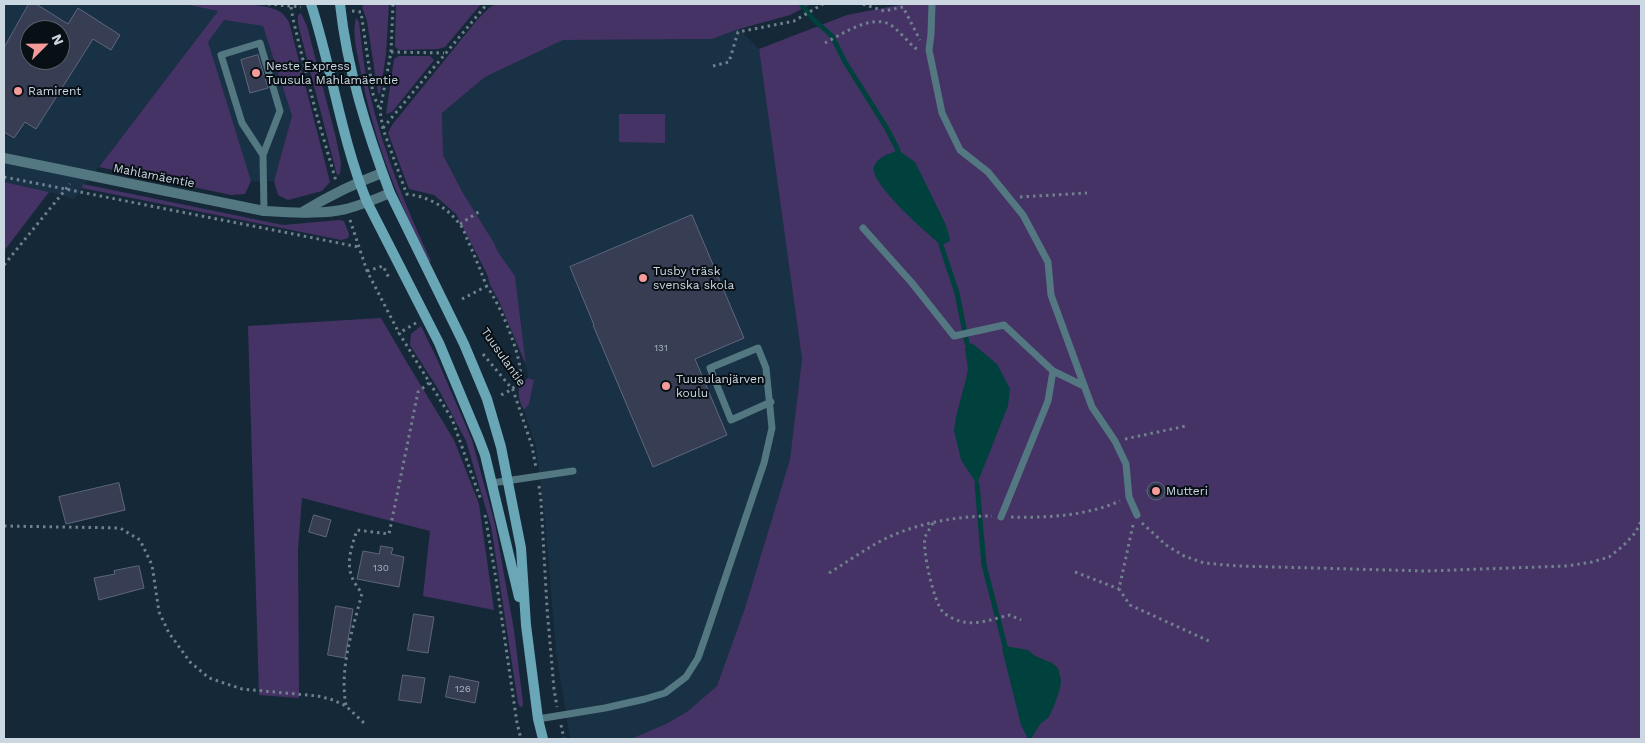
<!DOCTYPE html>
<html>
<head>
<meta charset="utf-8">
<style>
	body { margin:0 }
	#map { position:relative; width:1645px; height:743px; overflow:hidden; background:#152837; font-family:"Work Sans",sans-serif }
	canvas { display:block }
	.frame { position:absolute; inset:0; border:5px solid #cbd7e1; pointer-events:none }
	.north { position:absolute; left:20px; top:20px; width:50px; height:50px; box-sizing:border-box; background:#081016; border:1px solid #566067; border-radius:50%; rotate:67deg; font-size:14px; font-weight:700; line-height:20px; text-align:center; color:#cbd7e1 }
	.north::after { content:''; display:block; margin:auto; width:18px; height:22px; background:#f59b99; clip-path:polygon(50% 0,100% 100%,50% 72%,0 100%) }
</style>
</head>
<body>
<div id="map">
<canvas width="1645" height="743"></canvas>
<div class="frame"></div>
<div class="north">N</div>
</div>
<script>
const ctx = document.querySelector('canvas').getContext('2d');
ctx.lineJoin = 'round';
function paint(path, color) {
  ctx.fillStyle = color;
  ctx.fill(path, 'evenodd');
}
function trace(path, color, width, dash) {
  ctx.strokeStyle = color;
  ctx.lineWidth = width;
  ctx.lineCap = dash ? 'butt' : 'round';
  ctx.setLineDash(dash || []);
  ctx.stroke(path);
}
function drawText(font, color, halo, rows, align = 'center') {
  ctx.font = font + ' "Work Sans",sans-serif';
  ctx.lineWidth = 4;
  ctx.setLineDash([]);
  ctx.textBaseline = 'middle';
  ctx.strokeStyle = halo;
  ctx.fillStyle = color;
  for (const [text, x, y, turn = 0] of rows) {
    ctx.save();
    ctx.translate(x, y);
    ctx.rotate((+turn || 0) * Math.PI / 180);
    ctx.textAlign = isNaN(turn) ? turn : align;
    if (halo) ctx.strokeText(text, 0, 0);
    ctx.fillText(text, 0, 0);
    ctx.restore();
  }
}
paint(new Path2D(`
	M4,4H184L218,11L74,199L49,192L4,182ZM30,30H60V60H30Z
	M224,20L263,26L292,116L274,181H251L207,42Z
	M739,29L759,49L802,359L790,459L745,608L717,686L688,711L668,723L635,738L631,739H570L556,651L545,520L536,447L524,410L529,404L534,380L528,378L515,276L498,252L494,243L463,193L443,155L442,113L485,77L563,40L712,39Z`), '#193145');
paint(new Path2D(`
	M184,4C206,4 266,0 282,13C284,15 287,19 289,22L330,182L322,191L288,200L278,195L274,181L292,116L263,26L224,20L208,42L251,181L245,194L231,195L99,167L218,11Z
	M365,4H389L386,54L380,94L378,93L367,21L362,7Z
	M396,4H481L445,47L438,49L399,50L395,47Z
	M497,4H811L790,15L739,29L712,39L563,40L485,77L442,113L443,155L463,193L494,243L498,252L515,276L526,365L499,301L490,285L487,274L456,214L434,195L409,189L388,133L392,125L477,20L490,7Z
	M904,4H1641V739H631L668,723L688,711L717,686L745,608L790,459L802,359L759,49L847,15Z
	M301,13L307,26L336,138L341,163L340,174L337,175L298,24V15Z
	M356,18L359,22C362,47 364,71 370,95C384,153 406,208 431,261L429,262C397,199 373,138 360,68C357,52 352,34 356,18Z
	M399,56H430L434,60L392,112L386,114L394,59Z
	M619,114H665V143L619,142Z
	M4,182L49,192L4,251Z
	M83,184L283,225L339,220L344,221L349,234L348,238L341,240L82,188Z
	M381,318L409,366L454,440L479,504L494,610L423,596L430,531L302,498L298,550L299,698L259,695L248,326Z
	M421,326L437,359L472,440L495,524L514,630L523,703V706L520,707L518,703L491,526L466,441L440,392L410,345L411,334Z
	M528,378L534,380L529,404L524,410C519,402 518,394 519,385Z`), '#453366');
paint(new Path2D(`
	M898,150L915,162L945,223L950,238L949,242L941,245C928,234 869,183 874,167C877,157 889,154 898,150Z
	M967,343L973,344L997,364L1010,389L1008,406L977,484L961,460L954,430L956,417L966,379L968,369L965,349Z
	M1005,646L1028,650L1035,656L1052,663L1058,668L1061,680L1060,689L1054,706L1049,717L1040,724L1031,739H1028L1021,725L1002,649Z`), '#00413d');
trace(new Path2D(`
	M801,4L813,19L832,36L845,62L886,127L898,150
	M941,245L957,293L967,343
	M977,484L984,565L1005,646`), '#00413d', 5);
const building = new Path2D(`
	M29,4H36L68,24L78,8L120,35L111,50L93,39L36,129L25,122L14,138L4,132V48ZM30,30H60V60H30Z
	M258,55L268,88L250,93L241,60Z
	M692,215L744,338L695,359L727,435L653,467L593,325H594L570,267Z
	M1147 491a9 9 0 1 1 18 0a9 9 0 1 1-18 0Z
	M119,483L125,510L66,524L59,497Z
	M314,515L331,520L326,537L309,532Z
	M381,546L393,548L391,554L404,557L399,587L357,579L363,551L379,554Z
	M139,566L144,588L99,600L94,578L115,574L114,571Z
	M336,606L353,609L345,658L328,655Z
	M414,614L434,617L428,653L408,650Z
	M403,675L425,678L421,703L399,700Z
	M450,676L479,682L475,703L446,697Z`);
paint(building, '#373e53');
trace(building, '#5f667d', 1);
trace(new Path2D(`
	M268,4L301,7
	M393,4L391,52L380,111L383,129L407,195
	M863,4L884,11L903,7L920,40
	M291,7L293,19L315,109L336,181
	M352,11L361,12L373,94L380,110
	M825,43C842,34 870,15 889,24C897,28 908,42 915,48L918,49
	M391,52L444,53
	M713,66L729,62L738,32L794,21L823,4
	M383,128L487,4
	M4,177L359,247
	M406,194C427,196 445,206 458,222C462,226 465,233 467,239C474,254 480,269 486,285C488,289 492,293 494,298C503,313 523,360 520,377C518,387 509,391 501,395
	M1020,197L1087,193
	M350,220L367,271L399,333
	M460,224L480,211
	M4,265L70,184
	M367,271L383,266L390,280
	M462,299L487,286
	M416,323L399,333L452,419L481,500
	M483,354L513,390L532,446L536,468
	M1125,439L1186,426
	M539,486L541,501L547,608L554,689L557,707
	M485,515L496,579L517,723L521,739
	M1011,517C1048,518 1085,516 1120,501
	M933,523C930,528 927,533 925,537C922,550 934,603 943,612C948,617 958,621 964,622C979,625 996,618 1010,615L1021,620
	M1142,523L1166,545L1184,556L1204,563L1238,566L1426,571L1567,566L1592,562L1609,557L1623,546L1636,532L1641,521
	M1133,525L1119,589L1130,605L1211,642
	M4,526L120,528L140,540L152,565L159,612L169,633L190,662L209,678L242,689L318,696L333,700L346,706L364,723
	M1075,572L1119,589
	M829,573C844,564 858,554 872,546C906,525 953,516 992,516
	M346,705C339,668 353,629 362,593C343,571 349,555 357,530L389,534L418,392L429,383
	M561,725L564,739`), '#70808c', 3, [2.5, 4]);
trace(new Path2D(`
	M932,4L931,34L929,50L942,113L960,150L988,172L1023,215L1048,262L1051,295L1092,407L1115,441L1126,464L1129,497L1137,515
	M263,155L242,123L221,55L260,43L280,111L263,155L264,211
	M863,228L912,283L954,336L1004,325L1053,371L1084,386
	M492,483L573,471
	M1001,517L1048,401L1053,371
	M538,719L605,708L645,699L665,693L686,677L698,658L705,638L764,463L772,428L766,368L758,348L710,368L731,420L771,402`), '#537881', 7);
trace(new Path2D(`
	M4,158L264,211C291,212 319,215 346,209C361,205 376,199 390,193
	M304,211C329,196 355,183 382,173`), '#537881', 10);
trace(new Path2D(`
	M311,4C332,69 341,138 367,202L439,343L479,439L485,455L519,597
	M340,4C347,69 367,132 390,193L464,344L487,399L501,447L521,548L526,625L538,719L543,739`), '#69a6b6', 10);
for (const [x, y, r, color] of [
	[256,73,5,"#f59b99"],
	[18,91,5,"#f59b99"],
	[643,278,5,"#f59b99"],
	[666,386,5,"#f59b99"],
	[1156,491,5,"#f59b99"]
]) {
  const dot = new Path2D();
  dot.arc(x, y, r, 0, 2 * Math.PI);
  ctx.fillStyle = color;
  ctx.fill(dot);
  trace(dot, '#081016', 2);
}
drawText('10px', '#a6b1be', null, [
	["131",661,348],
	["130",381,568],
	["126",463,689]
]);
drawText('12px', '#cbd7e1', '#081016', [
	["Neste Express",266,66],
	["Tuusula Mahlamäentie",266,80],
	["Ramirent",28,91],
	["Tusby träsk",653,271],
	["svenska skola",653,285],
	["Tuusulanjärven",676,379],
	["koulu",676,393],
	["Mutteri",1166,491]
], 'left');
drawText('12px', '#cbd7e1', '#081016', [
	["Mahlamäentie",154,176,11],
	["Tuusulantie",503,357,55]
]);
</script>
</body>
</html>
